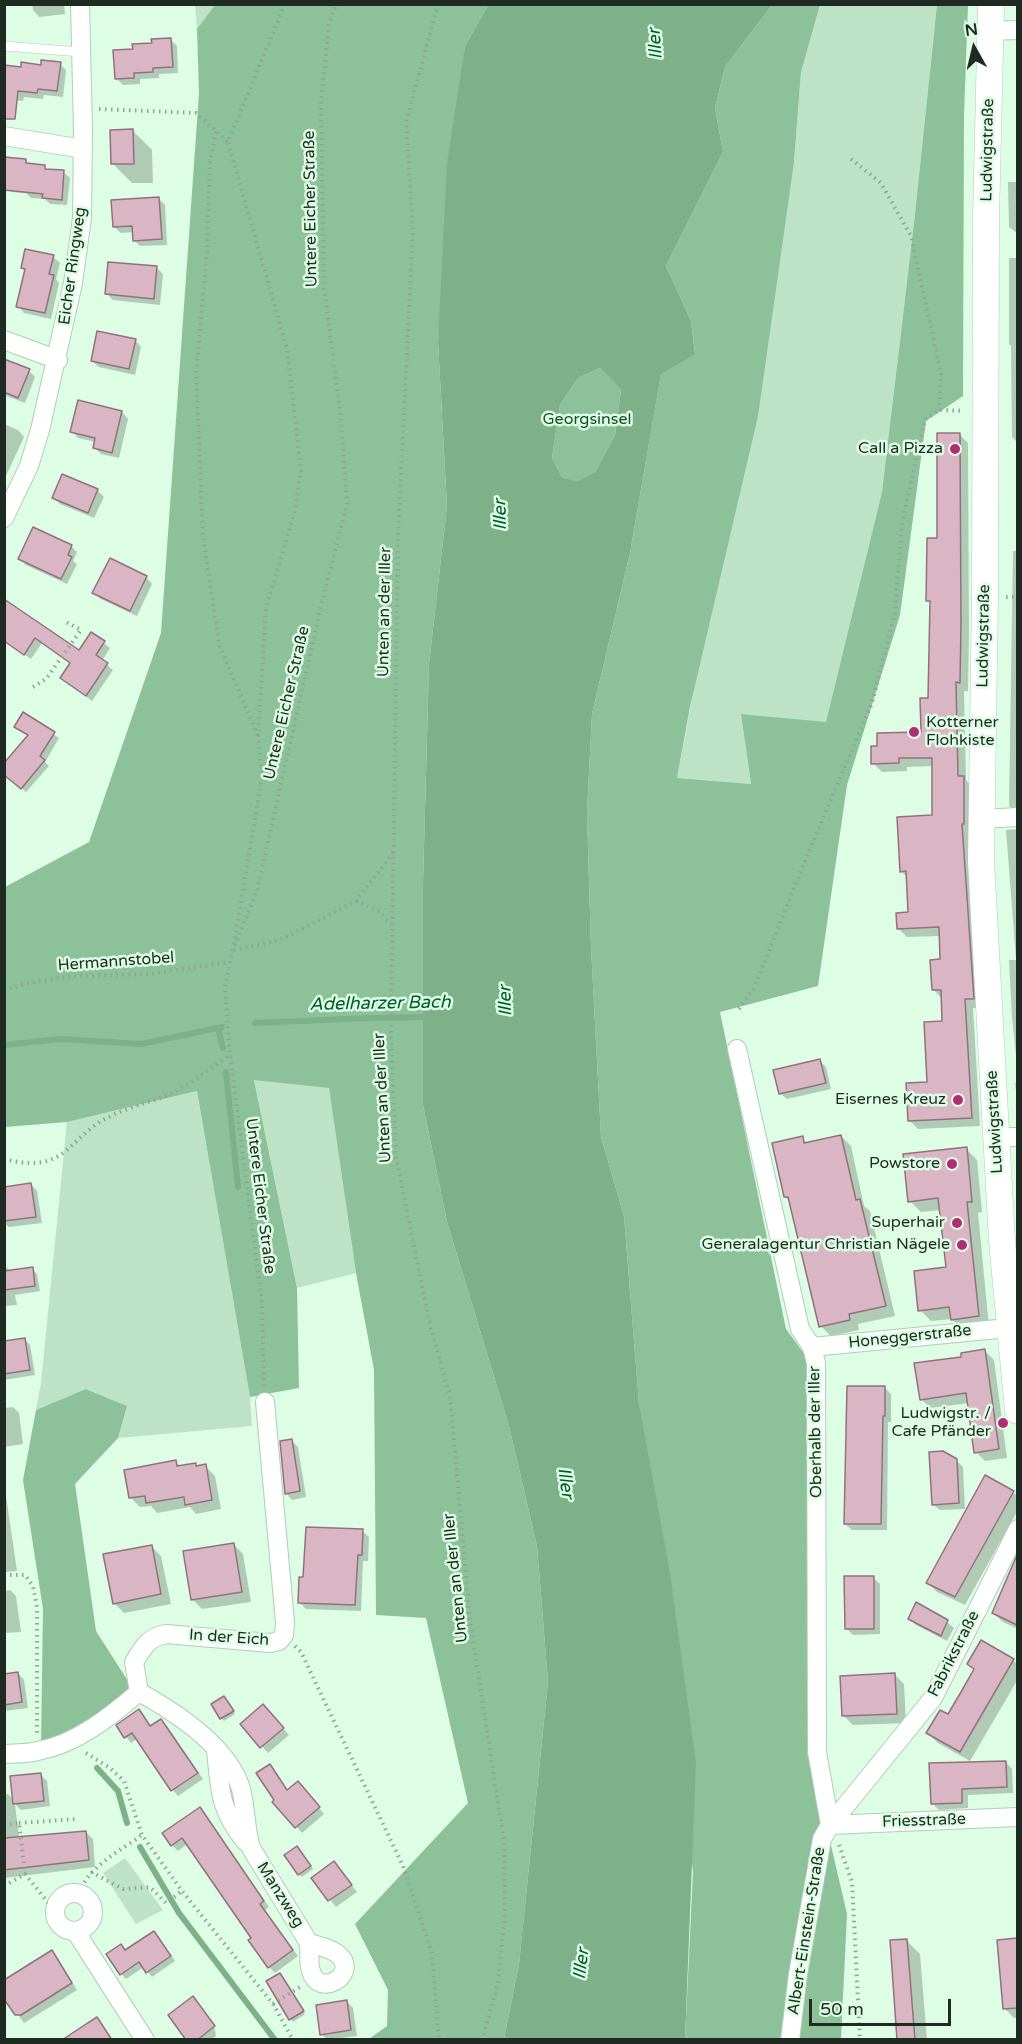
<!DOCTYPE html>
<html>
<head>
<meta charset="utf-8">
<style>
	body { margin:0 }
	#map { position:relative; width:1022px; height:2044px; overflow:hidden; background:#ddfde4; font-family:"Varela Round",sans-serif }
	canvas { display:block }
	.frame { position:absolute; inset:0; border:6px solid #1f2b22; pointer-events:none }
	.north { position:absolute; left:944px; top:18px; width:60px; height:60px; -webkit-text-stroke:4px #ddfde4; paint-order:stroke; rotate:352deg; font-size:16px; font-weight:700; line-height:24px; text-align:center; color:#1f2b22 }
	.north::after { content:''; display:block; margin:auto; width:21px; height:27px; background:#1f2b22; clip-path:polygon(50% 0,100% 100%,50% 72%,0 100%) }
	.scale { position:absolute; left:809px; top:1999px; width:142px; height:27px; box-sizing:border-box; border:3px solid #1f2b22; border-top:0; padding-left:8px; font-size:18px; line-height:21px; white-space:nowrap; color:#1f2b22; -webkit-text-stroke:4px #ddfde4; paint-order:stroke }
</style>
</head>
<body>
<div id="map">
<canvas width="1022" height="2044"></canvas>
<div class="frame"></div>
<div class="north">N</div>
<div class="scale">50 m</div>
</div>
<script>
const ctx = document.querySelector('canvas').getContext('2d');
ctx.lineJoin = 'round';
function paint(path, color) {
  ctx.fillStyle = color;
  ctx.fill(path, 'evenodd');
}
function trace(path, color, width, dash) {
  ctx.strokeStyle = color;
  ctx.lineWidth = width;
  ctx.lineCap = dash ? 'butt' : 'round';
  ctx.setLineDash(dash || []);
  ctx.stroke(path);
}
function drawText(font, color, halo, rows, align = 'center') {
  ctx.font = font + ' "Varela Round",sans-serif';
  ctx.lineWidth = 5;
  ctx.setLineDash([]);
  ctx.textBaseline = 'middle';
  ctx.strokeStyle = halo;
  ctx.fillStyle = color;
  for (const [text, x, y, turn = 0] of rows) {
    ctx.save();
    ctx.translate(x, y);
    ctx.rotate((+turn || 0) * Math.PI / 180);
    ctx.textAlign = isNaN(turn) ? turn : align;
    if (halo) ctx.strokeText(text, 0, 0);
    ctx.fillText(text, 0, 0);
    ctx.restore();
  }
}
paint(new Path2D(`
	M195,5H215L197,29Z
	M820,5H937L914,223L882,492L826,723L741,714L751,784L677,778L794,162L801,72Z
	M254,1079L329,1087L356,1273L297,1288Z
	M197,1091L250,1397L252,1426L118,1438L127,1406L87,1389L36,1410L41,1383L67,1122Z
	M125,1858L163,1910L136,1924L103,1873Z`), '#bde2c5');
paint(new Path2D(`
	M215,5H488L465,46L438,342L447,506L429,664L423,883V1105L447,1222L509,1426L537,1546L548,1682L519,1964L504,2039H369L387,2026L388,1990L355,1924L468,1803L426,1618L376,1615L374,1370L356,1273L329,1088L254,1080L297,1288L299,1388L250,1397L197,1091L67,1122L5,1127V887L89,842L161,633L199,93L197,29Z
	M772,5H820L801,72L794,162L758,416L690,707L677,778L751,784L741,714L826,722L882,492L914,223L937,5H968L964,115L963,396L926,421L900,615L847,785L818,986L720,1012L786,1329L811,1363L809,1751L847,1914L841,2039H685L693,1872L639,1404L624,1216L601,1137L591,947L587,812L592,714L630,553L661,373L695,353L691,321L666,266L723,152L715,108L725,67Z
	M600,368L621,390L615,435L595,472L577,483L562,477L552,458L560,405L578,378Z
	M86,1389L127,1406L118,1438L75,1484L96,1631L133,1689L107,1713L41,1745L43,1609L23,1480L36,1410Z`), '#8dc19a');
paint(new Path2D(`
	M488,5H772L725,67L715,108L723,152L666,266L691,321L695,354L661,374L630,553L592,714L587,812L591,947L601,1137L624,1216L639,1404L670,1573L696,1763L685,2039H504L519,1964L548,1682L537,1546L509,1426L447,1222L423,1105V883L429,664L447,506L438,342L447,163L465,46ZM600,368L621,390L615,435L595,472L577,482L562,477L552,458L560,405L578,378Z`), '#7eb18a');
paint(new Path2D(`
	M32,4H64L65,14L39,17L33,10Z
	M170,39L177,46L178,73L159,74V78L140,79V84L123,85L116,78L134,50Z
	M60,64L66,70L63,97L44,95L43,99L24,97L23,101L4,99L22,68Z
	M132,130L152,150L153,183H132L113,164Z
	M4,154L11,159L25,160L30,165L44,166L49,171L63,172L70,178L67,205L50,204L45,199L31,198L26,193L12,192L4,187Z
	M1008,182H1018V234L1009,227Z
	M159,199L165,205L167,245L140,246L134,240V232L121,233L114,227Z
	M53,257L60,263L56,279L59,283L51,319L24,313L18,306L26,271L23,267Z
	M1009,258H1018V513L1016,441L1012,437L1011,346L1009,344Z
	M157,268L163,274L160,305L113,300L107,294Z
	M135,340L141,347L135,375L99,367L92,361Z
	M4,361L29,371L35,377L25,403L4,395Z
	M122,412L128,419L119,458L101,454L94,447L96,442L78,438L72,431Z
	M4,424L18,430L24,437L6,476L4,475Z
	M959,434L968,443L969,634L968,691H964L966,780L972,787L982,1007L973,1008L980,1126L918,1129L909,1120L929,1083L943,1023L942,999L933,989L941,961L940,936L907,937L898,928L909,914L907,877L901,871L933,816L934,766L907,767V771L882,772L873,763L922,734L930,700L932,605L928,601Z
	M97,490L104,497L94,518L60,504L53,497Z
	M71,546L77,552L73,561L77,564L67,584L26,565L20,559Z
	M1013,551H1018V814L1009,806Z
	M146,577L152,584L137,616L101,599L94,593Z
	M4,605L79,652L92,634L110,648L102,661L113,670L92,701L62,678L71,664L42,643L31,659L4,641Z
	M24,714L59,738L45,762L49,766L26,792L4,773L29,737L16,726Z
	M1018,829V1075L1012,1017L1009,960H1016L1006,830Z
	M819,1060L826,1067L831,1089L787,1099L780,1093Z
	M1015,1083H1018V1106Z
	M841,1136L851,1146L864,1206L870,1211L895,1316L858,1324L859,1330L831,1336L821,1326L791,1202L785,1197L802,1138L808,1144Z
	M966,1149L977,1160L982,1212L978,1213L989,1327L963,1330L952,1319L931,1321L920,1310L948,1268L941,1210L921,1212L910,1201Z
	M31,1184L37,1191L42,1223L9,1227L4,1223V1188Z
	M6,1267L11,1272L32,1269L37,1274L40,1291L15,1295L17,1305L4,1306V1268Z
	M24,1339L30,1345L35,1375L4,1380V1342Z
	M985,1351L994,1360L1007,1458L985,1461L976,1452L969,1403L930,1408L921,1399L963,1358Z
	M884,1387L891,1394V1422H888L887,1530H852L845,1524Z
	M13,1407L19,1413L23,1444L4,1447V1408Z
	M292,1441L298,1447L306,1497L292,1500L286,1493Z
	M956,1460L963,1467L965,1509L940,1510L933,1504Z
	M176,1462L181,1467L196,1465L198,1467L205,1466L215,1476L221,1509L196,1514L190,1507L157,1513L151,1506L140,1507L130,1497Z
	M986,1477L1018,1496V1510L965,1605L937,1592L928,1583Z
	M4,1482L17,1571L5,1572H4Z
	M362,1531L369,1537L368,1561H363L361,1611L306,1609L299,1602L305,1579Z
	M233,1544L243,1554L251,1602L202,1609L192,1599Z
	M151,1546L161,1556L171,1604L124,1613L114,1603Z
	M1018,1560V1629L1003,1622L993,1613Z
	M873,1578L880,1584V1634L853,1635L846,1628Z
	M10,1590L16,1596L21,1632L4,1633V1591Z
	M910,1619L947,1622L954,1628L947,1641L916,1625Z
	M1013,1660L1018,1665V1679L970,1761L938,1743L928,1733L949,1716L975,1670L968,1664Z
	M18,1673L24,1680L28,1708L4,1711V1675Z
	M894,1674L904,1684L906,1723L853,1725L843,1715Z
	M227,1700L235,1714L224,1721L213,1705Z
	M139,1711L151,1727L161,1720L167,1726L203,1779L178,1796L173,1790L137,1739L131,1743L118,1726Z
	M269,1713L289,1735L268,1753L242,1725Z
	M1006,1762L1012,1769L1013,1793L968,1795V1808L939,1810L932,1803Z
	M270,1766L288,1791L303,1788L324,1814L302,1833L275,1802Z
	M40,1774L47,1781L50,1806L21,1810L15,1804L19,1838L86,1832L93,1839L95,1867L4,1878V1795L8,1794L14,1801Z
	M200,1809L269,1907L264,1911L298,1956L275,1973L269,1967L253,1938L187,1844L178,1851L172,1845Z
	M300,1851L313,1869L302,1877L299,1874Z
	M334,1863L357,1892L336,1907L313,1878Z
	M154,1932L175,1961L152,1977L144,1967L126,1979L121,1974L126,1951Z
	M1018,1940V2018H1014L1004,2008L999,1941Z
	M907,1941L920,1954L927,2040H899Z
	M51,1952L58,1959L77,1990L24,2023L4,1996Z
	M282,1978L305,2014L293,2022L269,1982Z
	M193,1998L214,2024L216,2036L211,2040H188Z
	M346,2001L353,2008L357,2036L327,2040L322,2034Z`), '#0003');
trace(new Path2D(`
	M255,1023L369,1018L431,1017
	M218,1028L223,1048
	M4,1045L61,1039L141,1044L222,1027
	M226,1072L238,1187
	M97,1768L118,1791L127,1823
	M140,1847L179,1913L275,2040`), '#7eb18a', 6);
const building = new Path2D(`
	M171,38L173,67L153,68V72L134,73V78L115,79L113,50L133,49L132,44L152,43L151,39Z
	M41,60L61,62L57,91L38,89L37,93L18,91L15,119H4V65L21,67V62L41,65Z
	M133,129L134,164H111L110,130Z
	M4,157L26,159V163L45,165V169L64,170L62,200L42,198L43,194L4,190Z
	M159,197L162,239L133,241L132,226L113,227L111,200Z
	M25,249L54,255L49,274L54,275L45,313L16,307L25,269L21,268Z
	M108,262L157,266L154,299L105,294Z
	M97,331L136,339L129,369L91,361Z
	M4,359L30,369L18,398L4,392Z
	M78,400L122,411L112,453L93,448L95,438L70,432Z
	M937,433H960L961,624L960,683L956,682L958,776H964V824H962L974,999H965L972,1118L908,1121L906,1083L927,1082L924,1022L942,1021L941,990H932L930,960L940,959L939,927L897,929L896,913L908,912L906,871L900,872L897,817L932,815V758H899V763L871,764V746H877V733L921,732L920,698H928L930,601H926L927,538H937Z
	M62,474L98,489L88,513L52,498Z
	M33,527L72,545L68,555L72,557L61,579L18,559Z
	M110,558L147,576L130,611L92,593Z
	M4,599L79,650L91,632L105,641L96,655L108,663L86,696L60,678L70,663L35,638L24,655L4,641Z
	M23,712L55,732L40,756L45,760L21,789L4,775V763L28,735L14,727Z
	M820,1059L826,1083L779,1094L773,1070Z
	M841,1135L856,1200L860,1199L886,1306L849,1314L850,1320L819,1327L788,1197H784L772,1143L803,1136L804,1143Z
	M967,1147L972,1202H967L979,1316L951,1320L949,1307L918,1311L914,1271L946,1267L938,1198L908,1202L903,1154Z
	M31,1183L36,1217L4,1221V1187Z
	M33,1267L35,1286L4,1290V1271Z
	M25,1338L30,1370L4,1374V1341Z
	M985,1349L999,1449L974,1453L966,1393L920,1400L914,1363L961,1357V1353Z
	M847,1386H885V1416H883L881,1524H844Z
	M292,1439L300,1491L285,1494L280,1441Z
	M943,1451L957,1459L959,1503L932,1505L929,1452Z
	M176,1460L177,1466L196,1463V1466L206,1464L212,1500L185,1505L184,1497L146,1503L145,1496L129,1498L124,1470Z
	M985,1475L1014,1491L955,1597L926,1583Z
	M306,1527L363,1529L362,1555H358L355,1605L298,1603L299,1577H303Z
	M234,1543L242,1592L191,1600L183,1551Z
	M152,1545L161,1594L113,1604L103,1554Z
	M1017,1555V1625L992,1613Z
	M844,1576H874V1629H845Z
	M916,1602L948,1620L941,1636L908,1619Z
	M981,1640L1014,1659L960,1752L926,1733L940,1710L948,1714L961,1692L974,1669L967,1664Z
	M18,1672L22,1702L4,1705V1674Z
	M895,1673L897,1714L842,1716L840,1676Z
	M224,1696L234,1711L220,1719L211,1704Z
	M263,1704L284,1728L260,1748L240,1724Z
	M139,1709L150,1726L161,1719L198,1773L171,1791L132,1733L124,1738L116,1725Z
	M1006,1761L1007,1787L962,1789V1803L931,1804L929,1763Z
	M270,1764L287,1790L298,1781L320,1807L295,1828L272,1802L274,1800L256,1773Z
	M41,1773L44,1801L13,1804L10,1776Z
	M200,1807L264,1901L260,1904L293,1950L268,1968L248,1940L251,1938L182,1838L171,1846L162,1833Z
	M86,1831L89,1860L4,1870V1838Z
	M297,1846L311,1866L298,1875L284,1855Z
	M334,1861L352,1885L328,1901L311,1878Z
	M154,1931L171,1956L146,1973L139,1962L120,1975L106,1954L121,1944L125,1950Z
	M1017,1938V2008L1003,2009L997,1940Z
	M907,1939L915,2040H897L890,1940Z
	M52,1950L72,1983L21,2015H15L4,1999V1980Z
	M280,1973L304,2011L289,2020L266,1981Z
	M193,1996L215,2026L197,2040H186L168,2015Z
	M347,2000L351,2030L320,2035L316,2005Z
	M97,2017L112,2040H62L83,2026Z`);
paint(building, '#dab6c5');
trace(building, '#92717f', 1.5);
const lane = new Path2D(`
	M4,46L81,52`);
const street = new Path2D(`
	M990,31L1018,30
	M4,136L83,149
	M4,340L58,360
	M4,518L29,466L40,430L73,283L82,218L83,130L80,4
	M982,819L1018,817
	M737,1049L800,1329L812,1347L816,1363L817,1752L830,1825
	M996,1137H1018
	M812,1347L1008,1328
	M139,1692C175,1712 229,1747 241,1789C246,1808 245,1828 251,1848L309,1943
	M216,1750C220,1789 219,1810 246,1842
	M4,1754C15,1753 27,1754 38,1751C76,1744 110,1717 139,1692L134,1662C143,1648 148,1637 166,1634L270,1643L279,1641L284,1635L285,1622L265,1402
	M830,1825L1018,1817
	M55 1912a19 19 0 1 1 38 0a19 19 0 1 1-38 0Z
	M76,1932L145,2040
	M309,1943C319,1946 333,1949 340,1956C358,1976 318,1998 311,1971C308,1962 310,1951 309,1943Z
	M790,2040L798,1974L822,1839L830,1825L933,1698L1018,1529`);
const secondary = new Path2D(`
	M991,4L986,220L985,596L981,861L1002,1241L1018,1411`);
trace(lane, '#b0ceb6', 10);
trace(street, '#b0ceb6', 20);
trace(secondary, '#b0ceb6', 27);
trace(new Path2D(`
	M438,4L406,122L413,230L398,534L391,1034L396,1157L430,1325L450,1396L470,1620L504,1842L505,1908L498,1983L482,2040
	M99,109L196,113L228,142
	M216,132L210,163L207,253L196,375L203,536L219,644L258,736
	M851,159L881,183L911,236L941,374L939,410
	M1006,597H1018
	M33,687L46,679L81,630L64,621
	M356,901L377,910L392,925
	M234,944L262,777L258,737L266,608L294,514L301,470L287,349L228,142L285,4
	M234,950L280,940L356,901L393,853
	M4,990L29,983L74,976L151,974L230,962
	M739,1009L754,988L814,839L872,703L895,612L902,524L925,419L939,410L964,411
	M4,1159C19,1163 36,1165 50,1160C69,1153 82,1133 98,1123C119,1110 141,1105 163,1097C188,1087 208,1069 230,1055
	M4,1323H7
	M264,1386L262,1303L230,1055L225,987L233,950L257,891L322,602L347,504L341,420L324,287L321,102L329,25L336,4
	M4,1399H8
	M4,1575H25L33,1586L37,1607V1733
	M295,1646L301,1652L403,1866L432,1953L439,2040
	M86,1753L110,1768L124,1781L142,1835L182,1891L273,2004L293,2040
	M19,1823L77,1819
	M4,1825L19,1823L25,1874
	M839,1845L852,1882L860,2040
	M91,1872L123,1889L150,1887L166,1903L182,1891
	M4,1886L25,1874L54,1910
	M79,1893C89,1866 120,1851 142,1835
	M273,2004L300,1987`), '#8da593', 4, [1.5, 4.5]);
trace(lane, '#fff', 9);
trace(street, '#fff', 18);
trace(secondary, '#fff', 26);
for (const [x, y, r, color] of [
	[955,449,6,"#b12e77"],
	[914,732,6,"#b12e77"],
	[958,1100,6,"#b12e77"],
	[952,1164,6,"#b12e77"],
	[957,1223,6,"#b12e77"],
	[962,1245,6,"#b12e77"],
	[1003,1423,6,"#b12e77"]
]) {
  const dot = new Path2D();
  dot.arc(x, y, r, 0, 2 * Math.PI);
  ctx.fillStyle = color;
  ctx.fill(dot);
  trace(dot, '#ddfde4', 2);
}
drawText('16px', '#1f2b22', '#ddfde4', [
	["Ludwigstraße",988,150,-89],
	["Untere Eicher Straße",311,209,-91],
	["Eicher Ringweg",73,266,-82],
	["Unten an der Iller",385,612,-89],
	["Ludwigstraße",984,636,-89],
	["Untere Eicher Straße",287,703,-77],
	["Hermannstobel",116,962,-4],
	["Unten an der Iller",383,1098,-93],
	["Ludwigstraße",995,1122,-93],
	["Untere Eicher Straße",260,1196,83],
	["Honeggerstraße",910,1337,-6],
	["Oberhalb der Iller",816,1432,-91],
	["Unten an der Iller",456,1578,-96],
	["In der Eich",229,1638,4],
	["Fabrikstraße",954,1654,-63],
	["Friesstraße",924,1821,-2],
	["Manzweg",280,1895,58],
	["Albert-Einstein-Straße",807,1931,-81]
]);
drawText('16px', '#124d28', '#ddfde4', [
	["Georgsinsel",587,420]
]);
drawText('16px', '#1f2b22', '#ddfde4', [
	["Call a Pizza",943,449],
	["Kotterner",926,723,"left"],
	["Flohkiste",926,741,"left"],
	["Eisernes Kreuz",946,1100],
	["Powstore",940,1164],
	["Superhair",945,1223],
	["Generalagentur Christian Nägele",950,1245],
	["Ludwigstr. /",991,1414],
	["Cafe Pfänder",991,1432]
], 'right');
drawText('italic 18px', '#015b2b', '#ddfde4', [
	["Iller",656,44,-94],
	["Iller",501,515,-91],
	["Iller",506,1001,-92],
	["Adelharzer Bach",380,1004,-1],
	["Iller",565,1483,82],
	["Iller",582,1964,-83]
]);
</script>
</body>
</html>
